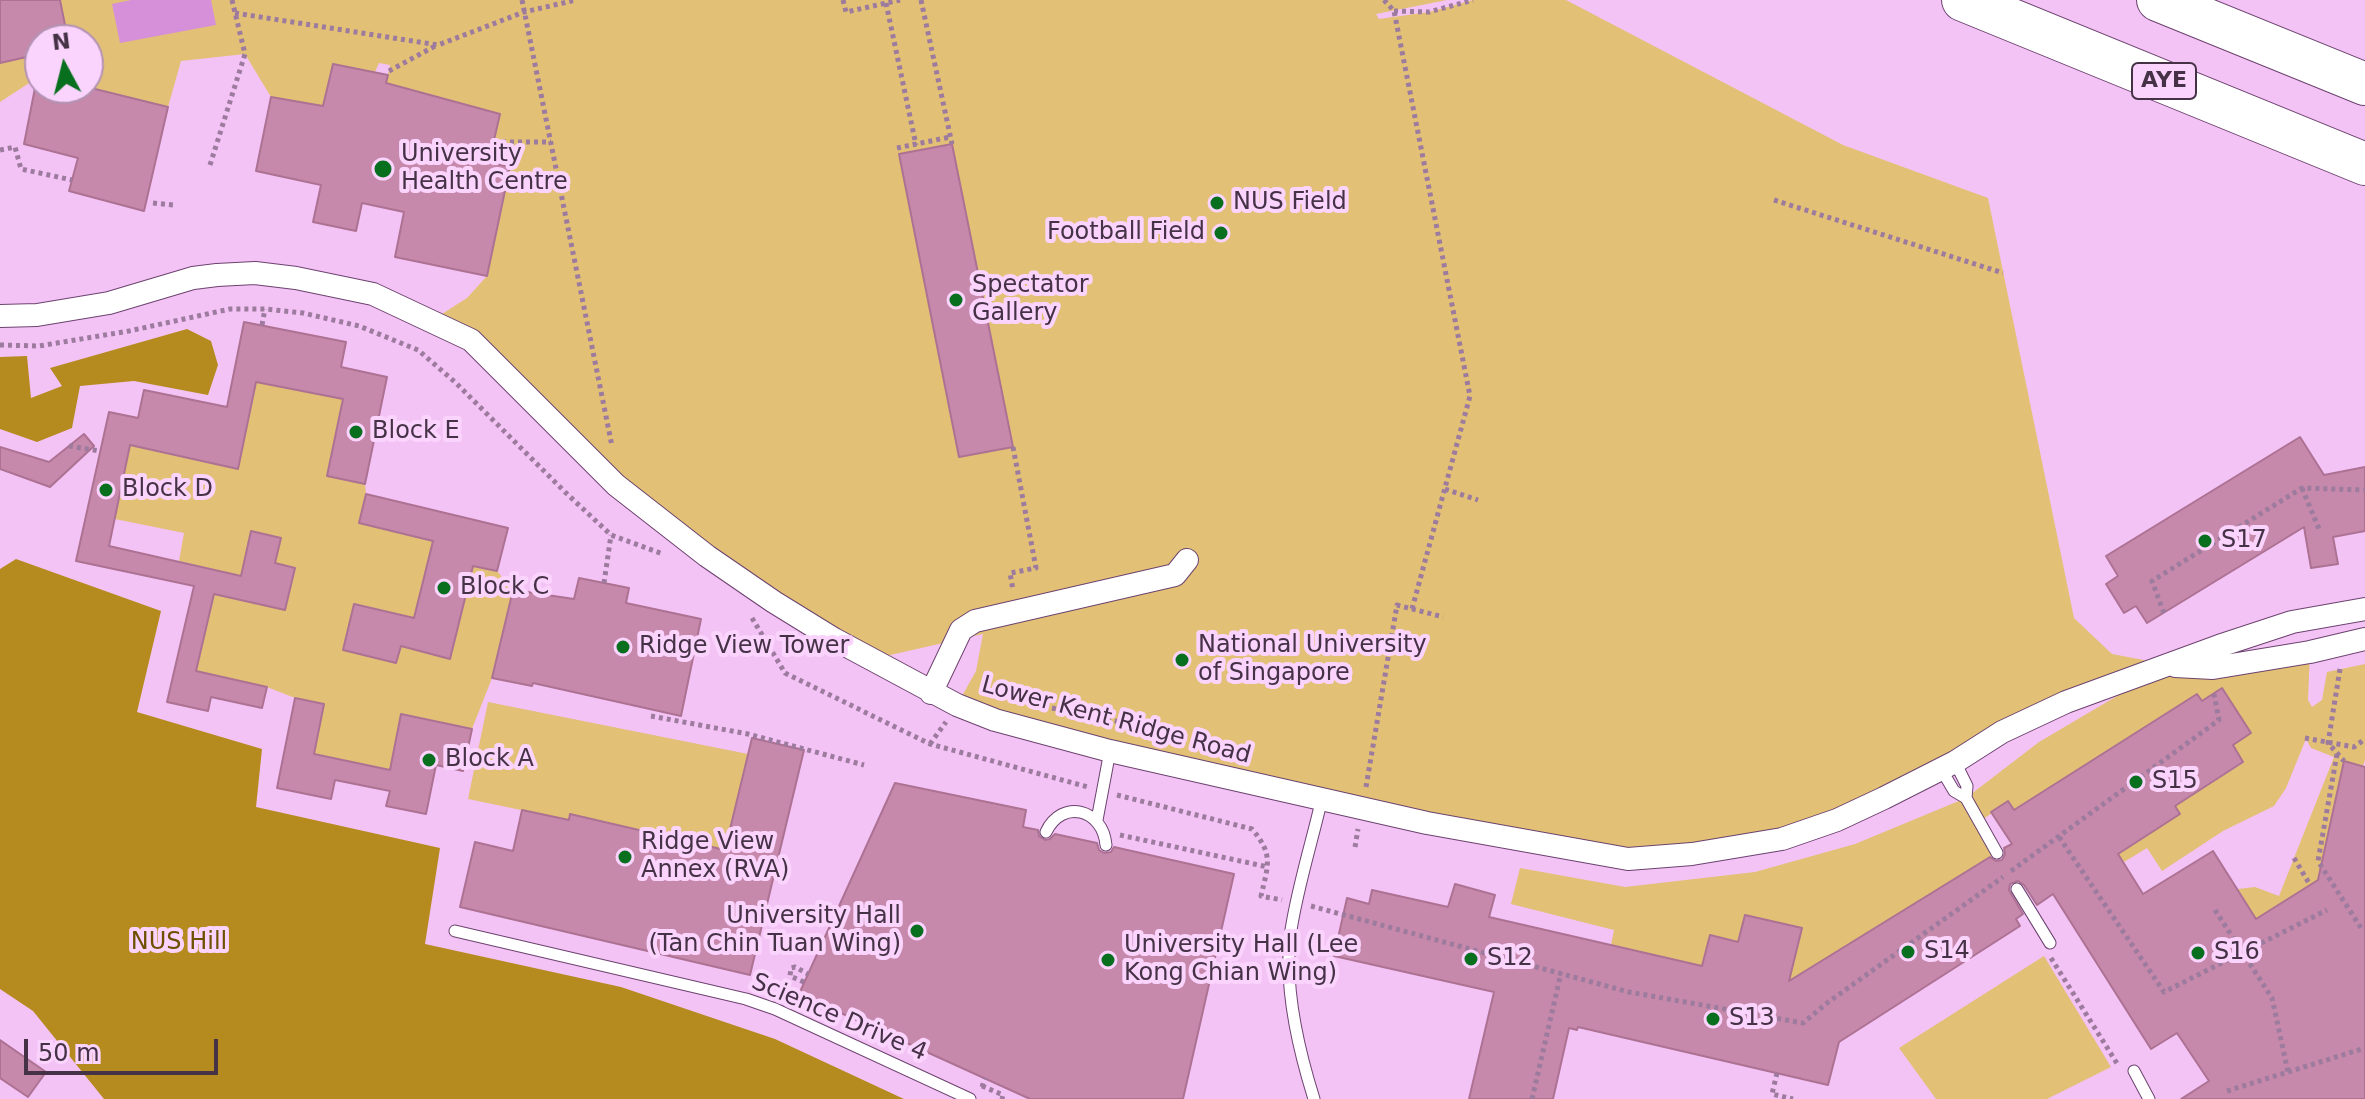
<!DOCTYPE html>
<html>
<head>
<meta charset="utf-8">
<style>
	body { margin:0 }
	#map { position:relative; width:2365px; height:1099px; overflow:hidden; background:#f4c3f5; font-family:"DejaVu Sans",sans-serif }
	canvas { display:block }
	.north { position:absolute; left:24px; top:24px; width:80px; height:80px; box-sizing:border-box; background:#fbd4fd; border:2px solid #b393b4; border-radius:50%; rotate:353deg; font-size:22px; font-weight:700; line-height:32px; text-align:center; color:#463247 }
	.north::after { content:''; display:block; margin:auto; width:28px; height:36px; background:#086f1e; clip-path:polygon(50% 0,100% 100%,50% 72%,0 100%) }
	.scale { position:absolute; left:24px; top:1039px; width:194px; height:36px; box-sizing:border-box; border:4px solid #463247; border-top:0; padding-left:10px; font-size:24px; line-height:28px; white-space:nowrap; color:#463247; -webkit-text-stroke:6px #fbd4fd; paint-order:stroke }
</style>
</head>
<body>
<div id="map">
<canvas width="2365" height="1099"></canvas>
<div class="north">N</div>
<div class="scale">50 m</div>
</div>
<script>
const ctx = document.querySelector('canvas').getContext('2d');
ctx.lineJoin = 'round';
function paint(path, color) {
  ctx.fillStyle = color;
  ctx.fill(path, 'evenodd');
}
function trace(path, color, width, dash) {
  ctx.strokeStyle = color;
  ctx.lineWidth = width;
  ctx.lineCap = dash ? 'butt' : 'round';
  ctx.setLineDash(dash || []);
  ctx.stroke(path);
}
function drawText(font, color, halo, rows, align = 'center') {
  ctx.font = font + ' "DejaVu Sans",sans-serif';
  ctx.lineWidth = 8;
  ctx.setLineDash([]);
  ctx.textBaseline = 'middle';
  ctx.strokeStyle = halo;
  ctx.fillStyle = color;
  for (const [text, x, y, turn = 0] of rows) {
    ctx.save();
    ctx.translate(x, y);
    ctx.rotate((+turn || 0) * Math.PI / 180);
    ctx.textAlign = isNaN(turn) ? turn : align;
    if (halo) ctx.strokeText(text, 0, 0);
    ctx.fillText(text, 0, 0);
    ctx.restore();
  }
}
paint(new Path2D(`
	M0,0H1447L1376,14L1379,19L1429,12L1473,0H1566L1843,145L1988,198L2074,618L2112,654L2170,665L2310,652L2308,700L2312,707L2322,700L2327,672L2365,664V760L2326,875L2256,919L2238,889L2255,887L2279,896L2334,757L2311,748L2306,739L2286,788L2274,806L2223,831L2162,871L2147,848L2124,862L2118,854L2179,814L2175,806L2243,763L2233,745L2251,733L2202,701L2197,694L2014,811L2008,802L1979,822L1997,853L1795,977L1797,987L1611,945L1614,930L1511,904L1520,868L1625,887L1755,872L1855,844L1966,798L2039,742L2163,669L1955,762L1752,845L1628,859L957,705L976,671L983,634L877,658L707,556L471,340L431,321L467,298L487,276L510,167L376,138L499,114L386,83L390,65L379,63L375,72L333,64L323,106L271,97L245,54L181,61L168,107L88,87V40H40V76L0,102Z
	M256,382L343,399L327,476L365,484L366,494L359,523L433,541L414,618L355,604L343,649L396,662L401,646L450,658L473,566L497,571L513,590L492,678L472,729L402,714L390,770L314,754L324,704L295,698L267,687L196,671L214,594L285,610L294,568L275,563L281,538L251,532L241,576L179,561L184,533L115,519L130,445L238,468Z
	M488,702L748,754L725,850L570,815L569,820L468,799Z
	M2044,956L2111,1067L2047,1099H1936L1899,1048Z`), '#e2c076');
paint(new Path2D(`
	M187,329L211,341L218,365L208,395L134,381L80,386L72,428L37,442L0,429V357L27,356L31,398L62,386L50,368Z
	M16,559L161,611L137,712L262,749L256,807L440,848L425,944L621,987L775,1039L904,1099H104L33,1011L0,989V569Z`), '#b58b1f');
paint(new Path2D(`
	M131,0H211L216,25L120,43L112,4Z`), '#d590d9');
const building = new Path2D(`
	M0,0H60L68,40H40V54L0,63Z
	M333,64L388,75L386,83L500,114L489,162L510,167L487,276L395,257L404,212L362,203L356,231L313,222L321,185L256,171L271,97L323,106Z
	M35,88H91L168,107L144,211L69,191L78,158L24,144Z
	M952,144L1013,447L959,457L899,154Z
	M244,322L346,342L341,367L387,377L365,484L327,476L343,399L256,382L238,469L130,445L109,546L241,576L251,531L281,538L275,563L295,568L285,610L214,594L196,671L267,687L262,708L211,697L208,711L167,702L194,586L76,561L109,412L138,418L144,390L227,407Z
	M84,434L94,446L50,487L0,469V447L49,462Z
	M2300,437L2324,475L2365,467V531L2333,537L2338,564L2311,568L2304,527L2147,623L2136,606L2124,613L2106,584L2118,576L2106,556Z
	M366,494L508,528L497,571L473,566L450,659L401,646L396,663L343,650L354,604L414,618L433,541L359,523Z
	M579,578L629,588L626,603L701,619L681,716L533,683L532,686L492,678L513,590L574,599Z
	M2222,688L2251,733L2233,745L2243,762L2175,806L2180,814L2118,854L2143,894L2213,851L2256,919L2318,880L2344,761L2365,767V1099H2181L2209,1081L2177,1033L2151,1049L2053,894L2037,905L2024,885L2018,881L2010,884L2009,890L2023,914L2016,919L2020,926L1839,1042L1828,1085L1578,1027L1577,1030L1569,1028L1553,1099H1469L1494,992L1334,956L1347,898L1369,904L1372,890L1448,907L1455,884L1495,895L1489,917L1702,966L1710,935L1738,942L1745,915L1802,928L1789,981L1990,857L1996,861L2002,860L2005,854L2004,848L2012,844L1991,812L2008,801L2014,810L2197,694L2202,701Z
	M295,698L324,704L314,754L390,770L401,714L472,729L463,771L436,765L426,814L386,806L390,791L335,780L331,799L277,788Z
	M752,738L804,750L750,975L460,907L475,842L513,851L522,810L569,820L570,814L725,850Z
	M895,783L1026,810L1023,827L1038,830L1039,836L1045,840L1050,839L1055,834L1097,843L1099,850L1104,853L1111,852L1114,847L1234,874L1183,1099H1030L799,994Z
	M0,1040L46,1072L28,1097L0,1078Z`);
paint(building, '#c689ab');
trace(building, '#ad7293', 2);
const lane = new Path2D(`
	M1941,769L1954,791L1966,798L1967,786L1955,762
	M1966,798L1997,853
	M1097,820L1110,751
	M1046,832C1062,798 1103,809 1106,845
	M2017,889L2050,943
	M455,931L746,999L775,1009L970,1099
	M2134,1071L2149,1099
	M1314,1099C1298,1048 1283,983 1291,930C1298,885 1312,842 1322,798`);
const street = new Path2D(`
	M0,316L37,315L109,303L193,278L217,275L255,273L296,278L373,294L471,340L616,485L707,556L774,602L834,639L957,705L995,720L1110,751L1427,823L1628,859L1692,854L1782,839L1837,820L1884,798L1955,762L2002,732L2066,702L2219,646L2292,622L2365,609
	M2175,666L2213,668L2310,652L2365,639
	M931,693L961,630L975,621L1175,575L1187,560`);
const highway = new Path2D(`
	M1963,0L2365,164
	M2158,0L2365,84`);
trace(lane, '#6c436f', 13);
trace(street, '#6c436f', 24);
trace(highway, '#6c436f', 44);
trace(new Path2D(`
	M522,0L612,446
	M843,0L846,12L900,0
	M921,0L952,144
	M1384,0L1394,11L1470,396L1412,609
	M886,3L916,145
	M1394,11L1429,12L1473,0
	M235,13L438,45L524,12L576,0
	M389,71L437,45
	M494,142H551
	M897,148L950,137
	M0,150L15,147L21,169L72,180
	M210,165L245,54L232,0
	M1774,200L2003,273
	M153,203L173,205
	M262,325L265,309
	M0,345L39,346L129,331L230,309H265L303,313L359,326L418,350L456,383L565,492L611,535L663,554
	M69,446L100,451
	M1013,447L1036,568L1010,573L1013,590
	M2302,488L2319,529
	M1445,489L1478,500
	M604,583L611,535
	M2164,613L2152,581L2302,488L2365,490
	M752,618L785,673L930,744L1088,787
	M2340,669L2328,743L2344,761
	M1052,708L1149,728
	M651,716L748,734L864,765
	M2305,738L2354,747L2365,739
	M930,744L946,722
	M2337,754L2318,861L2361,928L2365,929
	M1366,787L1397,605L1443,617
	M1117,795L1252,829C1274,855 1268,865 1261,896L1282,900
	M1120,835L1268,867
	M2059,837L2164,992L2327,910
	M1355,847L1358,829
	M2294,858L2310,885
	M2011,871L2219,720L2214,694
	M1311,906L1629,992L1803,1023L1827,1003L2003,877
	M2215,910L2272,998L2288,1072
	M2051,958L2118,1065
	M804,982L790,976L791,968L795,967L808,974
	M1777,1073L1772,1094L1793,1099
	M982,1086L1003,1095L1002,1099
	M982,1087L985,1078
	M2227,1091L2365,1048
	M1532,1099L1561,973`), '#9d7b9e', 5, [4, 4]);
trace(lane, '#fff', 11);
trace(street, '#fff', 22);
trace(highway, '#fff', 42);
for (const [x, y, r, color] of [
	[383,169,10,"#086f1e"],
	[1217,203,8,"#086f1e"],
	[1221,233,8,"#086f1e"],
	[956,300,8,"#086f1e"],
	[356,432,8,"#086f1e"],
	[106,490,8,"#086f1e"],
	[2205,541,8,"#086f1e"],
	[444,588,8,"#086f1e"],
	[623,647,8,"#086f1e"],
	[1182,660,8,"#086f1e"],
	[429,760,8,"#086f1e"],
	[2136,782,8,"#086f1e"],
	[625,857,8,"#086f1e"],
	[917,931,8,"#086f1e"],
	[1908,952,8,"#086f1e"],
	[2198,953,8,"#086f1e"],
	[1471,959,8,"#086f1e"],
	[1108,960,8,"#086f1e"],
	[1713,1019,8,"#086f1e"]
]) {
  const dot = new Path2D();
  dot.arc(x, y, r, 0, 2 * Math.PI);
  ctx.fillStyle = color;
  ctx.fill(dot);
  trace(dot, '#fbd4fd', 3);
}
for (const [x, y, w] of [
	[2164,81,64]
]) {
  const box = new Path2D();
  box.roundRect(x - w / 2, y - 18, w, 36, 6);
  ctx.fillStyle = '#fbd4fd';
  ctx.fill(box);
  trace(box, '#463247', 2);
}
drawText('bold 22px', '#463247', null, [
	["AYE",2164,81]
]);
drawText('24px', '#463247', '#fbd4fd', [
	["University",401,155],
	["Health Centre",401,183],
	["NUS Field",1233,203],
	["Football Field",1205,233,"right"],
	["Spectator",972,286],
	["Gallery",972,314],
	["Block E",372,432],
	["Block D",122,490],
	["S17",2221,541],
	["Block C",460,588],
	["National University",1198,646],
	["of Singapore",1198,674],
	["Ridge View Tower",639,647],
	["Block A",445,760],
	["S15",2152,782],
	["Ridge View",641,843],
	["Annex (RVA)",641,871],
	["University Hall",901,917,"right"],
	["(Tan Chin Tuan Wing)",901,945,"right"],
	["University Hall (Lee",1124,946],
	["Kong Chian Wing)",1124,974],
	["S14",1924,952],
	["S16",2214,953],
	["S12",1487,959],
	["S13",1729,1019]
], 'left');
drawText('24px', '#463247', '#fbd4fd', [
	["Lower Kent Ridge Road",1116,721,15],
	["Science Drive 4",839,1018,23]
]);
drawText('24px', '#6d5100', '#fbd4fd', [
	["NUS Hill",179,943]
]);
</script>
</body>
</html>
